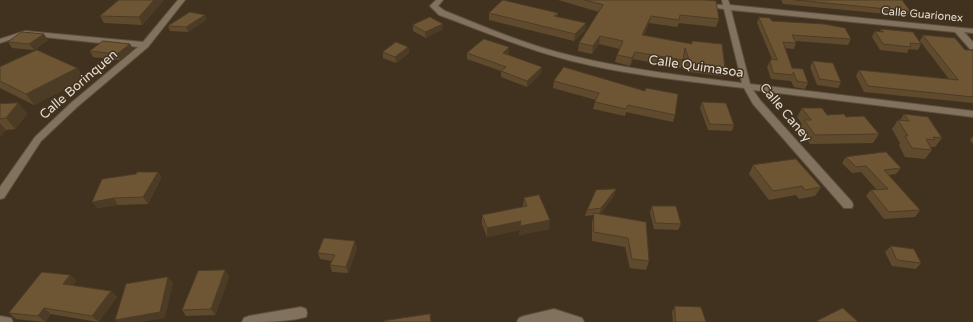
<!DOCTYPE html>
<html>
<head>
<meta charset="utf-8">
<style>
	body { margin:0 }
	canvas { display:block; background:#41321f }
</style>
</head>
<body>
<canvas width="973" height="322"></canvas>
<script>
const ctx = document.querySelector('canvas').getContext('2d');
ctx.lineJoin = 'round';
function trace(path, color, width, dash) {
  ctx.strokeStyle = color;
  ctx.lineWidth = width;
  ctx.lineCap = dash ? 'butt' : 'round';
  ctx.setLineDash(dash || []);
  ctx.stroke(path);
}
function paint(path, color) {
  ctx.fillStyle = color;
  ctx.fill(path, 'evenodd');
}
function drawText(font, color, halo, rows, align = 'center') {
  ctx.font = font + ' "Varela Round",sans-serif';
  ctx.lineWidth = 3;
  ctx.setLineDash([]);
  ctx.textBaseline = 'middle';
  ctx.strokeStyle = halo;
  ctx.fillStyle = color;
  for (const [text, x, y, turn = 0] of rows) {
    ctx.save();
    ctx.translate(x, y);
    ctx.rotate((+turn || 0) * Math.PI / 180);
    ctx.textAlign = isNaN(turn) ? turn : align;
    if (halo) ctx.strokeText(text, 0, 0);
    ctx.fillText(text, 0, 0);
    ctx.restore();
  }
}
const minor = new Path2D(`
	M178,0H185L148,47L77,107L41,141L4,198L0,199V187L35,137L71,103L138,47L25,35L0,43V39L25,31L143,42Z
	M436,0H443L438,6L445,11C488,28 531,47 577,57C631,70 686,76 742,83L724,9L703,6V4L723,5L722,0H728L730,5L973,29V33L964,32L973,42V49H970L955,32L731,10L750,84L973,111V117L753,90L760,100L852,202L853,205L852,208H844L753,104L744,88C686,81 628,75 572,61C527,50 483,31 439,15L430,6Z
	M301,307L306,309L307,313L306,317C286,322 263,322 242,322L244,318L249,316Z
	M554,309L582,318L584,322H517L519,318L524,316Z
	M0,316L11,318L13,322H0Z`);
trace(minor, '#5c503f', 2);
paint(minor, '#82725d');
paint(new Path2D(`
	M164,0L142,25L104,23L100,16Z
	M558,0H713L719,19L716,27L679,23L677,27L649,23L644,35L691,44L692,41L725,68L722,76L690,72V70L687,69L683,58L681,68L633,59L630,66L615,62L617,55L620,49L599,44L592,54L578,51L579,43L599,12Z
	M781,0H902L910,11L907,16L783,4Z
	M489,13H558L557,17L586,23L585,30L574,41L489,20Z
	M759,17L772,21L851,39L848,45L796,41V43L794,49L785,48L792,68L808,83L805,89L794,87L791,81L771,79L767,67L771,59H772L757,23Z
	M207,19L188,32L170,31L168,26Z
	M413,25L443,29L426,38L413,31Z
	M881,29L921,44L918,50L909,49L907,53L880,50L872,37L875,31H880Z
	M923,35L965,50H973V103L864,92L856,76L859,70L949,79L920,41Z
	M48,40L34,50L12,48L8,42Z
	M130,44L133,49L120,60L93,57L90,51Z
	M408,47L409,53L396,63L383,58V52Z
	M467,53H509L507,54L541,73L527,87L501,77V71L467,59Z
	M813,61L841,82L838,88L817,85L810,67Z
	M0,67L77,68L84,79L34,105L0,88Z
	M564,67L675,115L673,122L626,112L625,116L593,109L595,102L596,100L553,88L554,81Z
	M702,102L734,125L732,131L708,130L700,108Z
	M18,103L27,114L15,129L6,130L0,137V104Z
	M802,108L827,115L846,117L879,134L873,143L810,144L799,129L802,124L797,117Z
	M904,114L942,138L935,147H930L932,150L925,159L905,157L899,145L900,143L892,129L898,120H900Z
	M973,136V144L970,140Z
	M846,157L901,168L896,174L889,175L920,210L915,217L884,219L866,196L871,190H877L861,172L852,173L842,163Z
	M753,165L821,187L815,196L799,199L796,195L769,200L749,174Z
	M158,172L161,178L148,204L118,205L97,208Z
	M616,189L614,196L600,214L646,222L649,261L646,270L630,268L625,247L592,241V222L594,215L585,216L587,210Z
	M524,198L549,229L519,235L520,230L487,237L482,224V215L523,207Z
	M652,206L681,224L678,230L654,229L650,212Z
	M891,246L921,263L916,269L892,266L885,252Z
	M357,248L348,273L332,272L330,265L332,261L320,259L318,253Z
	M225,270L229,277L215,315L186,316L182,310Z
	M70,275L76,281L73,285L111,291L117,297L98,322L51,314L45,322L16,319L9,313Z
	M675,306L706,322H673L672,312Z`), '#5f4a2e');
paint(new Path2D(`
	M154,0H164L142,25L139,17Z
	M205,15L207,19L188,32L186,27Z
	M651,16L649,23L640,43L642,35Z
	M586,23L585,30L574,41L575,34Z
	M443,24V29L426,38L425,32Z
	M44,34L48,40L34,50L29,44Z
	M600,36L599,44L592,54L593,46Z
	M130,44L133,49L120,60L117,54Z
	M408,47L409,53L396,63L395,57Z
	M509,47V53L503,59V53Z
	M635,52L633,59L630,66L632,58Z
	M542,67L541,73L527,87V81Z
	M77,68L84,79L34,105L26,94Z
	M18,103L27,114L15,129L6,118Z
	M0,123L6,130L0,137Z
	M158,172L161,178L148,204L143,197Z
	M616,189L614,196L599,215L601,208Z
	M114,198L118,205L97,208L92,202Z
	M550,220L549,229L519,235L520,230L487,237V228L521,221Z
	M355,241L357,248L348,273L346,267Z
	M225,270L229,277L215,315L211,309Z
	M70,275L76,281L69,290L63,284Z
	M168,277L173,283L165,318L141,322H117L115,320Z
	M111,291L117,297L98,322L92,316Z
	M44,308L51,314L45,322L38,316Z`), '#4d3c25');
const building = new Path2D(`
	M119,0H154L139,17L100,16Z
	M503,0L558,13L554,16L586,23L575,34L489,13Z
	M585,0H705L716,1L719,19L680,15L679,20L651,16L642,35L692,44V41L722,44L725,68L692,64V62H690L685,48L683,60L635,52L632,58L617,55L623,41L600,36L593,46L579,43L603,5Z
	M796,0H902L910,11Z
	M190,12L205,15L186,27L168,26Z
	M430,17L443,24L425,32L413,25Z
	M759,17L770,18L772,21L824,24L845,28L851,39L792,35L796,43L783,42L792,68L803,69L808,83L797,81L793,72L794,75L773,73L770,61H771V59L777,60Z
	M881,29L913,32L921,44L910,43L911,47L883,44L875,31L883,32Z
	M22,32L44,34L29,44L8,42Z
	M923,35L955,38L965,50H973V97L868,86L859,70L958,80Z
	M484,39L509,47L503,53L542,67L527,81L501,71L506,67L467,53Z
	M103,41L130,44L117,54L90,51Z
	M396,42L408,47L395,57L383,52Z
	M37,50L77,68L26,94L0,81V67Z
	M813,61L833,63L841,82L820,79Z
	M564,67L645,91L646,88L678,94L675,115L628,105L626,109L595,102L599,93L554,81Z
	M702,102L726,103L734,125L710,124Z
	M18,103L6,118L0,119V104Z
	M802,108H822L827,115L844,114L846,117L864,116L879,134L815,135L804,120H811Z
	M904,114L928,117L942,138L933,137L935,140L926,139L932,150L912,148L905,136H908L898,120L909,121Z
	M886,152L901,168L884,170L920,210L889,212L871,190L888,189L866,166L856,167L846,157Z
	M796,159L821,187L805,190L802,186L773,191L753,165Z
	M137,172H158L143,197L114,198L92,202L102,179L136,174Z
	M616,189L601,208L587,210L596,190Z
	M539,195L550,220L520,226L521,221L487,228L482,215L527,206L524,198Z
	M652,206H676L681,224L656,223Z
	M594,213L646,222L649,261L632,259L628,238L594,232Z
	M324,238L355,241L346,267L330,265L335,255L318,253Z
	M891,246L914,249L921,263L897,260Z
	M225,270L211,309L182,310L198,271Z
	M42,272L70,275L63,284L111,291L92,316L44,308L38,316L9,313Z
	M168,277L160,312L115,320L126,284Z
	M675,306L701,307L706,322H676Z
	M843,308L858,322H819L817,321Z
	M430,314L431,322H384V321Z`);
paint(building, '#6e5635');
trace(building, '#4d3c25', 1);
drawText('11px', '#e5dcd0', '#41321f', [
	["Calle Guarionex",922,15,5]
]);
drawText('13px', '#e5dcd0', '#41321f', [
	["Calle Quimasoa",696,67,8],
	["Calle Borinquen",79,85,-41],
	["Calle Caney",785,113,50]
]);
</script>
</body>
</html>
